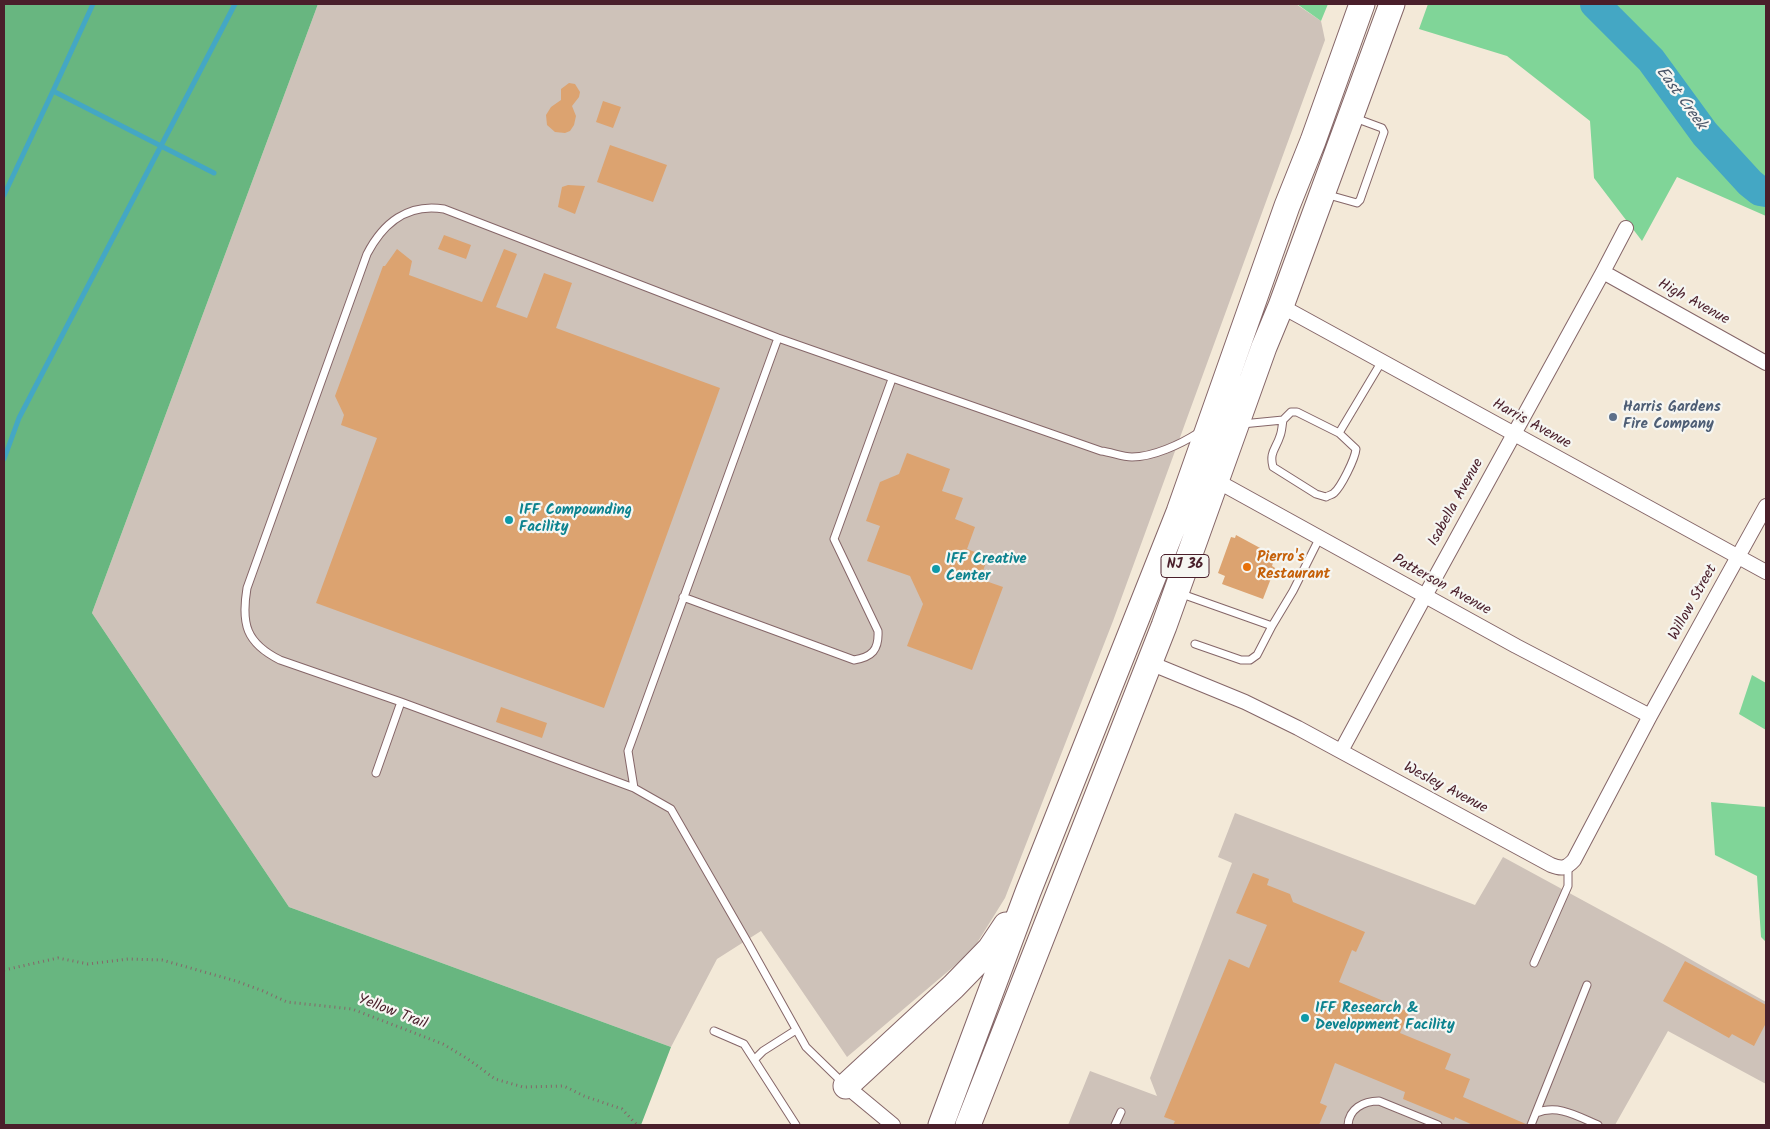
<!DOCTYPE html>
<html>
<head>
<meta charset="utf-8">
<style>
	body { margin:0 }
	#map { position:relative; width:1770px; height:1129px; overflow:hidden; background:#f3e9d8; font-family:Kalam,sans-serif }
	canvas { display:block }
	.frame { position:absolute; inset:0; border:5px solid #4a1f2b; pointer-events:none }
</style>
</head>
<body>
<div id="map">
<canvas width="1770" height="1129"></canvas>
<div class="frame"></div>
</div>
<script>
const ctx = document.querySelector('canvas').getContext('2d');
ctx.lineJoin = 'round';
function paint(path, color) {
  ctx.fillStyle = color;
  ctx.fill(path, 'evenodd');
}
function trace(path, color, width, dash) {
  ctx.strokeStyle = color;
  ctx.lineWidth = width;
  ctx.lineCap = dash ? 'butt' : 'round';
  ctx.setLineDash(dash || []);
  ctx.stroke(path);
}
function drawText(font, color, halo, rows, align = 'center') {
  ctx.font = font + ' Kalam,sans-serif';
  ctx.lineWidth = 4.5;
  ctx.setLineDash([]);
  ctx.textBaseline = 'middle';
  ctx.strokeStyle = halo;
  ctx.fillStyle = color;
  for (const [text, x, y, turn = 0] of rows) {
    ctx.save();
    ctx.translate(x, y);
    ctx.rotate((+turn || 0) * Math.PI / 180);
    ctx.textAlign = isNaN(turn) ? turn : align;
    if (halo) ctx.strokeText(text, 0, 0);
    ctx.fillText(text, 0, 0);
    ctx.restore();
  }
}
paint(new Path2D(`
	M318,4H1296L1321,21L1325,40L1113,621L1005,898L972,951L847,1057L761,931L717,959L671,1047L289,907L92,613Z
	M1235,813L1475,905L1503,857L1665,945L1766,1002V1084L1668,1031L1615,1125H1068L1090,1071L1157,1096L1150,1078L1232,863L1218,857Z`), '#cec2b9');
paint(new Path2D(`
	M1297,4H1328L1321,21Z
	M1428,4H1766V216L1677,177L1642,241L1594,178L1590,121L1507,56L1419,29Z
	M1752,675L1766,683V730L1739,714Z
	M1711,802L1766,807V942L1761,937L1757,876L1715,855Z`), '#80d598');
paint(new Path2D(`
	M4,4H318L92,613L289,907L671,1047L641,1125H4Z`), '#68b680');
trace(new Path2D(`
	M53,91L214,173
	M4,195L53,91L93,4
	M4,459L19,418L235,4`), '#44a7c4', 5);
trace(new Path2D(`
	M1595,4L1651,60L1705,134L1750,183L1760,191L1766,192`), '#44a7c4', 30);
paint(new Path2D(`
	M569,83L575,84L580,92L579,97L572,106L576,116L574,125L570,131L565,133L555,132L547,125L546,115L551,107L561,100V89Z
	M603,101L621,107L613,128L596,122Z
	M610,145L667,165L653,202L597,182Z
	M568,185L585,186L575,214L558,207L562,187Z
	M444,235L471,245L466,259L438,249Z
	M397,249L412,261L409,275L482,302L504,249L517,254L496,307L527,318L544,273L572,283L556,328L720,388L604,708L316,603L377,438L341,425L344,415L335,396L383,266H385Z
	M907,453L950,469L942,491L963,498L955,519L975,527L967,549L988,557L980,579L1003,587L972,670L907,646L923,604L910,576L867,561L880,526L866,521L880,482L899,474Z
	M1236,535L1275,556L1272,566L1275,568L1263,599L1222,584L1225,576L1218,573L1231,537L1235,538Z
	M501,707L547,723L542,738L496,722Z
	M1253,873L1269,879L1267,885L1290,894L1293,902L1365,932L1356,952L1352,950L1339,982L1409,1012L1400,1033L1451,1054L1445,1069L1470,1079L1463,1097L1526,1124V1125H1473L1455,1117L1454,1120L1403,1099L1405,1092L1335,1063L1320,1103L1327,1106L1319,1125H1173L1175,1121L1164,1117L1229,959L1249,968L1267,925L1236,913Z
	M1685,961L1766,1005V1023L1754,1046L1732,1034L1729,1038L1663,1001Z`), '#dca370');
const lane = new Path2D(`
	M1325,194L1357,203L1360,200L1384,132L1382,128L1355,118
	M778,338L628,751L634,788L671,809L748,943L806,1047L844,1084
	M1242,424L1283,420L1291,412H1297L1339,433L1356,449C1355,459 1341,487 1334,493C1332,495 1329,495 1326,497L1316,494L1273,467C1269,452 1276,449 1280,436C1282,431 1282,425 1283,420
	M1339,433L1382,361
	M1179,593L1272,626
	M683,597L854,660C872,657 879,650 878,631L834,539L892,379
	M1195,644L1241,660H1250L1257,655L1272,626L1293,591L1320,537
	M376,773L401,702
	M634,788L401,702L280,660C246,643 241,624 247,588L367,254C383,223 408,203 444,209L778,338L1101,451C1111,452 1122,457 1132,457C1153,457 1181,444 1198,433
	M1534,963L1568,886V867
	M714,1031L744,1044L796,1125
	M755,1059L763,1051L796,1030
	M1536,1113C1558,1104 1577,1116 1598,1125
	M1115,1125L1121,1112
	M1348,1125C1349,1109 1363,1101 1379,1101L1438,1125
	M1531,1125L1587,985`);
const street = new Path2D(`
	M1603,272L1766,363
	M1281,306L1766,572
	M1217,481L1516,646L1650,716
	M1150,663L1245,702L1298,728L1551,865C1561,869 1566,869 1574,860L1650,716L1766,506
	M1341,751L1425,596L1603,272L1626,228
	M846,1086L893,1125`);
const highway = new Path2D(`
	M846,1086L953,987L990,949L1006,925
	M941,1125L1028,892L1179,512L1287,206L1313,141L1362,4
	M968,1125L1164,626L1264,347L1281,306L1392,4`);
trace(lane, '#856668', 9);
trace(street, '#856668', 16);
trace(highway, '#856668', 27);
trace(new Path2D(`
	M4,970L58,958L88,964L128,959L162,960L236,981L263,991L287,1002L352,1009L443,1044L468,1059L495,1079L523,1087L564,1086L584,1096L622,1109L637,1125`), '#856668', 3, [1, 4]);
trace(lane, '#fff', 7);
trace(street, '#fff', 14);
trace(highway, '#fff', 25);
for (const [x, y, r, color] of [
	[1613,417,5,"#5c6f8a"],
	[509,520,5,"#0f9aa8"],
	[1247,567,5,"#e8710a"],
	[936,569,5,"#0f9aa8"],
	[1305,1018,5,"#0f9aa8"]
]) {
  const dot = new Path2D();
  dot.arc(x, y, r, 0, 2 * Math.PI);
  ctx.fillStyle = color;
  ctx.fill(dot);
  trace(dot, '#f6f6f2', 2);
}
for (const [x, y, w] of [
	[1185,566,48]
]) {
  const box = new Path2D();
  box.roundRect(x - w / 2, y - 11.5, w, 23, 4);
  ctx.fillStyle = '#f6f6f2';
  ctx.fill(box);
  trace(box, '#4a1f2b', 1);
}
drawText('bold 14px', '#4a1f2b', null, [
	["NJ 36",1185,566]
]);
drawText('15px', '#4a1f2b', '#f6f6f2', [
	["High Avenue",1693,303,29],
	["Harris Avenue",1531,425,29],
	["Isabella Avenue",1457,503,-61],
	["Patterson Avenue",1441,586,29],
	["Willow Street",1694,603,-61],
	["Wesley Avenue",1445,789,28],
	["Yellow Trail",392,1013,21]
]);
drawText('bold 15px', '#4e5e75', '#f6f6f2', [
	["Harris Gardens",1623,408],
	["Fire Company",1623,425]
], 'left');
drawText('bold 15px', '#0d838f', '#f6f6f2', [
	["IFF Compounding",519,511],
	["Facility",519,528],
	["IFF Creative",946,560],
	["Center",946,577],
	["IFF Research &",1315,1009],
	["Development Facility",1315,1026]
], 'left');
drawText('bold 15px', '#c56008', '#f6f6f2', [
	["Pierro's",1257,558],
	["Restaurant",1257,575]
], 'left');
drawText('italic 16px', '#485568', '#f6f6f2', [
	["East Creek",1680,99,54]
]);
</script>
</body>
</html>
